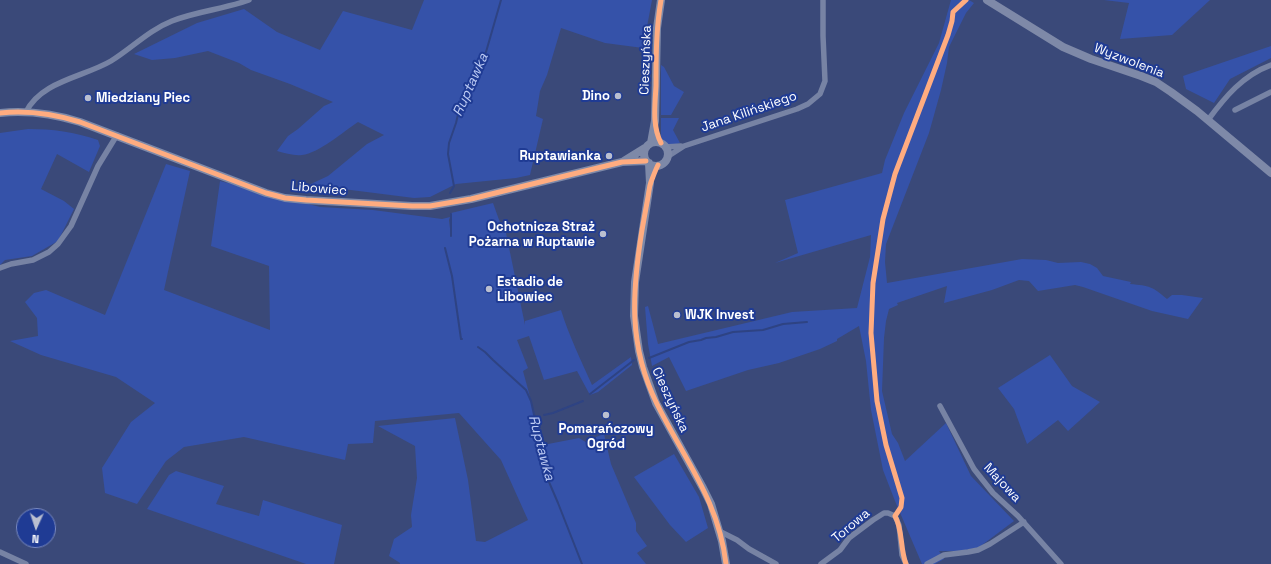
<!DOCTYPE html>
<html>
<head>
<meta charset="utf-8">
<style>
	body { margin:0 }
	#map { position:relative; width:1271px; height:564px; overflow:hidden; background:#3a4979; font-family:"Space Grotesk",sans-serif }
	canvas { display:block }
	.north { position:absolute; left:16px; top:508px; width:40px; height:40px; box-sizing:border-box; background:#1f3b94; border:1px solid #7989bf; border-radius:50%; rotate:183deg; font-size:11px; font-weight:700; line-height:16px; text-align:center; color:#fff }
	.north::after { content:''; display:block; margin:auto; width:14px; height:18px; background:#babfd0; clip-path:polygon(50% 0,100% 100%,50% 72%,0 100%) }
</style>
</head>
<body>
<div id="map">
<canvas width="1271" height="564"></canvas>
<div class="north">N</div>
</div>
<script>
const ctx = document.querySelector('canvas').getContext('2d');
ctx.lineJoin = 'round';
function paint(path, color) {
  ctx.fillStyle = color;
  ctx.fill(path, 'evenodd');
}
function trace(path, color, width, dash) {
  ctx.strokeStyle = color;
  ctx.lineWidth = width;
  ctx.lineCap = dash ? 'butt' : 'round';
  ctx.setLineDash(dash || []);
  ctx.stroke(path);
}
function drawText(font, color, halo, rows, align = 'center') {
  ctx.font = font + ' "Space Grotesk",sans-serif';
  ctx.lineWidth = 4;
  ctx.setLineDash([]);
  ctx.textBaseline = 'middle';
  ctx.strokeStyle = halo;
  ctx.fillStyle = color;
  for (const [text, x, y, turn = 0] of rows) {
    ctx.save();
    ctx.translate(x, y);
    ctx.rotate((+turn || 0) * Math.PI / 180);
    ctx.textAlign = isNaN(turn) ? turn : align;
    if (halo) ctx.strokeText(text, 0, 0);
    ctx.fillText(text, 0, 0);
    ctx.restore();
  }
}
paint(new Path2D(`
	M424,0H652L643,48L605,43L561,28L547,75L540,91L536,116L543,119L530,175L516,178L456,184L430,197L414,198L335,188L300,189L328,176L367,144L384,135L358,122C343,132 319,153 302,155C294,156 285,153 277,151L288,136L298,129L324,106L333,102L290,84L251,70L239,63L208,51L175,58L152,60L134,54L197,23L244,9L277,32L320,50L343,11L412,30Z
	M951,0H969L974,3L966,13L949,47L947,63L941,90L929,133L886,244L885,262L887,283L1022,259L1046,260L1058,263L1081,262L1090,264L1097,268L1103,276L1131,282L1130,284C1150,286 1152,286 1167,299L1172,295H1182L1203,298L1188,319L1152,311L1083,287L1075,285L1038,291L1029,281L1019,280L992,290L944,303L947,286L897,303L898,305L889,309L886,321L884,338L882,391L892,434L898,443L905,461L946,423L971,476L1014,521L974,551H939L944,559L935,564H922L895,501L883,470L871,410L866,361L859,326L837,339V341L820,349L779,363L748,370L686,391L669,357L652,366L648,344L645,307L648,306L658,344L792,312L857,308L870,257L871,235L775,263L798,253L785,200L882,173L885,160L904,113L939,43Z
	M1104,0H1210L1172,35L1120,39L1129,3Z
	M1271,46V58L1230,79L1214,103L1186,89L1183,76Z
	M661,65L664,67L674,86L684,92L671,115H661Z
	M661,118H679L673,130L680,143C668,146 670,147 661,139Z
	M28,129C52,129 75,132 98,140L100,146L89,172L57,154L41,189L64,201L74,209L58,241L32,256L5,260L0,265V133Z
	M166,164L190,171L164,290L270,330L269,266L211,246L220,181L320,207L373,210L442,219L450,217L449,220L451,237V213L493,203L503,231L506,233L525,325V321L561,310C569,336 581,360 592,385L631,357L632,365L598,392L590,395L577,371L544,380L529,336L517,340L528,368L523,371L543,445L579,438L589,444L596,441V437L604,434L611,464L636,523V531L647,546L637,553L646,564H400V563L389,556L394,539L412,527L411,515L417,478L415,446L378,426L455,418L468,480L476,541L485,542L528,520L501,460L459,413L375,421L373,443L348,444L345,460L244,437L184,447L166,461L137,504L105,493L102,468L131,422L155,403L116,377L41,355L10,341L38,336L37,318L25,302L34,293L46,290L105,315Z
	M1050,355L1072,386L1100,402L1068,431L1058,420L1027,444L1014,409L998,388Z
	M674,454L699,497L708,528L686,542L670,525L634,477Z
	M176,471L224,486L216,504L259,516L263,500L342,525L334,564H306L147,509L169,475Z`), '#3552a9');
trace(new Path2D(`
	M450,193L454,186L448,154L449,143L456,123L461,102L469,82L486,52L501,0
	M451,214V236
	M445,248L452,276L461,339H462
	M478,347L485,352L493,360L526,390L531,401L549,482L558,503L582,564
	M649,358L689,342L701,340L706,338L716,337L733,332L763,330L783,324L807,322
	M590,394L634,360
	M544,415L553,413L583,401`), '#2e4383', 2);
trace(new Path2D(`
	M1235,110L1271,92
	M26,112C41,81 84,77 111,61C132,48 149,30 172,21C197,11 225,9 249,0
	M1208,120C1225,97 1243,75 1271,65
	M665,147L681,146
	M667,157L684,146L797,109L808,104L820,94L825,81L823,36V0
	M0,268L11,264L33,260L49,252L58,244L71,226L98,166L117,135
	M940,406L974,469L993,493L1018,516L1061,564
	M719,531L737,540L749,549L776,564
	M0,552L26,564
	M821,564L840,550L849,538L873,520L884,513H888L895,516L899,525L902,555L906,564
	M927,564L944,555L968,552L978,550L990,544L1024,522`), '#7783a4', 5.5);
trace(new Path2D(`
	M987,0L1063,47L1091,59L1141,76L1156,82L1171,92L1197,111L1271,173
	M0,113C28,110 54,114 80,122L266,193L285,198L306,200L412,206H430L471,199L622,162L646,161
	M644 154a12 12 0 1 1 24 0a12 12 0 1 1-24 0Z
	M651,143L655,121L657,28L661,0
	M624,161L645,148
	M649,163L650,183L635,282L634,316L639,351L643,367L656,403L703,488L711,504L722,541L726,564`), '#7e89a8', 8);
trace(new Path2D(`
	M0,113C28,110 54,114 80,122L266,193L285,198L306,200L412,206H430L471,199L622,162L646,161
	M661,143C652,126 655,105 656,86C656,57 656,29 661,0
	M658,165C655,171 653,177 651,182C649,187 649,192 648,197C646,208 644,219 642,230C632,292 628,345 657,404C684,459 719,501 726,564
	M906,564C900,549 903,530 895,516L901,507L902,498L886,445L877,401L871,333L873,283L883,219L895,174L948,35L952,21L953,12L966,0`), '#ffac80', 5);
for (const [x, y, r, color] of [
	[618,96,4,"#babfd0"],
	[88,98,4,"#babfd0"],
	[609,156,4,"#babfd0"],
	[603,234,4,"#babfd0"],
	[489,289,4,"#babfd0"],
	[677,315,4,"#babfd0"],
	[606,415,4,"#babfd0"]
]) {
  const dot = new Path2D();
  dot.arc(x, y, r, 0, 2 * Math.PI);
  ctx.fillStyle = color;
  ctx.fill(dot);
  trace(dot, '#1f3b94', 1.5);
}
drawText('13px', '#fff', '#1f3b94', [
	["Cieszyńska",646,60,-88],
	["Wyzwolenia",1129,61,21],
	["Jana Kilińskiego",749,112,-19],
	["Libowiec",319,189,5],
	["Cieszyńska",670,400,65],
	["Majowa",1002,483,47],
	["Torowa",851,526,-40]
]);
drawText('bold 13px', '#fff', '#1f3b94', [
	["Dino",610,96],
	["Miedziany Piec",96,98,"left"],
	["Ruptawianka",601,156],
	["Ochotnicza Straż",595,227],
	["Pożarna w Ruptawie",595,242],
	["Estadio de",497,282,"left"],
	["Libowiec",497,297,"left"],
	["WJK Invest",685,315,"left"],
	["Pomarańczowy",606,429,"center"],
	["Ogród",606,444,"center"]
], 'right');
drawText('italic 14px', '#beccf5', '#1f3b94', [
	["Ruptawka",471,85,-66],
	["Ruptawka",541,448,75]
]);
</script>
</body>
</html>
